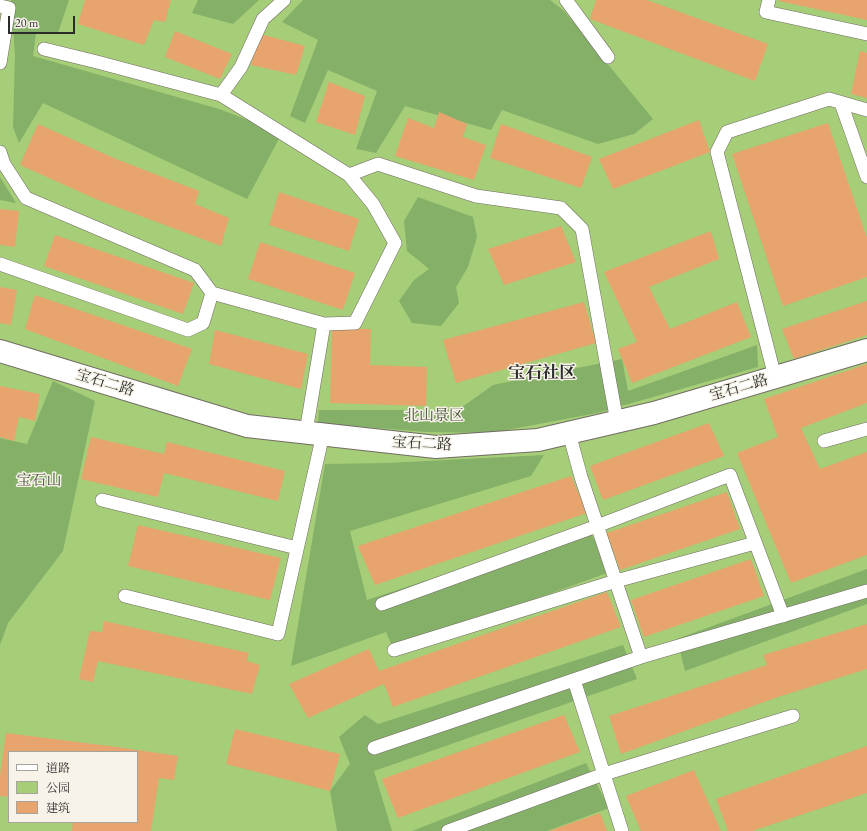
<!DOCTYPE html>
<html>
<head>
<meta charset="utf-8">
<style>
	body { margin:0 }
	#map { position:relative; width:867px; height:831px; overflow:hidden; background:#f2e4ca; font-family:"EB Garamond","Noto Serif SC",serif }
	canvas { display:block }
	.legend { position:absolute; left:8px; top:751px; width:130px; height:72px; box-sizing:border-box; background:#f7f3e8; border:1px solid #a5a39c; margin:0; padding:5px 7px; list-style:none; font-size:12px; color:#2b2b2b }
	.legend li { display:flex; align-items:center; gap:8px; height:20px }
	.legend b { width:20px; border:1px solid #a5a39c }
	.scale { position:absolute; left:8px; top:16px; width:67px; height:18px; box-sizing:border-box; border:2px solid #2b2b2b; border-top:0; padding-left:5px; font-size:12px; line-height:14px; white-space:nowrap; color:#2b2b2b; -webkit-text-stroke:3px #f7f3e8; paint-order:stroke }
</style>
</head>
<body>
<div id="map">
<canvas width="867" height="831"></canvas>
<ul class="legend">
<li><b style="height:5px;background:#fff"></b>道路</li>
<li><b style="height:11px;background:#a6cd78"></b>公园</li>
<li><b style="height:11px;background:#e7a46d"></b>建筑</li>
</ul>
<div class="scale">20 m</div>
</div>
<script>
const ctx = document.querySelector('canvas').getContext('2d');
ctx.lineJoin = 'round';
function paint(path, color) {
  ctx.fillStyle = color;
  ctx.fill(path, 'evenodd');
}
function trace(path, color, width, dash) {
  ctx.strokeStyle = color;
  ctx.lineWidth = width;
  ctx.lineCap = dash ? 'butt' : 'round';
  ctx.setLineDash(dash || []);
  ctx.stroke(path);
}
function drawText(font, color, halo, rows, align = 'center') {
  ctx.font = font + ' "EB Garamond","Noto Serif SC",serif';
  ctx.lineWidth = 3;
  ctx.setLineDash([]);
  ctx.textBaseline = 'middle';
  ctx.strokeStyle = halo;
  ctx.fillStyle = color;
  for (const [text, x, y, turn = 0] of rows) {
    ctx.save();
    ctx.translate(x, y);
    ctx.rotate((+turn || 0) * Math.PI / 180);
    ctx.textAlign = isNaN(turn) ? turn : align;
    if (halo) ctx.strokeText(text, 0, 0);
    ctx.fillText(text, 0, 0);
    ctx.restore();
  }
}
paint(new Path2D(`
	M0,0H867V831H0ZM9,752H137V822H9Z`), '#a6cd78');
paint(new Path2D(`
	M11,0H69L58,33H36L33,56L219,109L282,133L247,199L43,103L19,143L13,127L15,55Z
	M198,0H259L233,24L192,13Z
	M303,0H550L564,11L653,119L634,134L598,144L502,110L491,130L405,106L376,153L356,149L377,91L328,70L305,123L290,116L318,40L282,22Z
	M0,177L16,203L0,200Z
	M418,197L473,217L477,237L468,267L456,287L459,303L441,326L412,323L399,301L414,280L429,269L407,251L404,221Z
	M757,345L758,367L597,413L491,433L427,432L318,423L319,410H458L493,385L622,359L628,391Z
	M53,381L95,401L63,551L8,623L0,645V438L27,444Z
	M544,455L531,476L350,531L367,600L588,527L610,572L394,650L386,632L291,666L325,464L388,463Z
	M867,569V604L685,671L677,639Z
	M623,645L637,679L374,771L392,831H337L330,791L350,764L339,737L365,715L378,724Z
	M586,763L609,808L547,831H412Z`), '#84b068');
paint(new Path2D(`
	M85,0H171L165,22L154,20L144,45L78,24Z
	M596,0H647L768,44L755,81L590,19Z
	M779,0H867V20L779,1Z
	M175,31L232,54L220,79L165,57Z
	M260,34L305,46L296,75L251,65Z
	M860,51L867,53V98L851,94Z
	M329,82L365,96L355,135L316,122Z
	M439,112L467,124L463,137L486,145L474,180L395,156L408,118L434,128Z
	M699,120L710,152L613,189L599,159Z
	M828,123L867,238V277L783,306L732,154Z
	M38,124L116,159L199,191L195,204L229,218L221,246L98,200L20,165Z
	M501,124L592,157L581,188L490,158Z
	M279,192L359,219L349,251L269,225Z
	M0,209L19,211L15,247L0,245Z
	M561,226L576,262L504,285L488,249Z
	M711,231L719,259L649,287L670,329L737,302L751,337L632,383L618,349L637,342L604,272Z
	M55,235L194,283L183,314L44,266Z
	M260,242L355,273L343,310L248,279Z
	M0,287L17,290L11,325L0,323Z
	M35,295L192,349L178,386L25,329Z
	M867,301V335L794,359L782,329Z
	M584,302L596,343L456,383L443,340Z
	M332,328L371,329L370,365L427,367L426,406L330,403Z
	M215,330L308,354L301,389L209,364Z
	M867,364V403L801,428L820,469L867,452V555L791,583L737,453L778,437L764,399Z
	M0,386L40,394L35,421L19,417L14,441L0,437Z
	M709,423L724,456L603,500L590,466Z
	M91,437L164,454L167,442L285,471L278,501L164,473L158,497L81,479Z
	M571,476L587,513L375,585L358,546Z
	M727,492L740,529L620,570L607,533Z
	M138,525L281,558L270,600L128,566Z
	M751,559L764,596L644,637L631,600Z
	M607,592L621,627L393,707L384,684L308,718L289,684L369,649L379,671Z
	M104,621L249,653L247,661L260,665L252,694L98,661L93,682L79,679L90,631L102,632Z
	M867,624V669L778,697L621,754L609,716L767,665L763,655Z
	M564,715L580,752L398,818L382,779Z
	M235,729L340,754L330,791L226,764Z
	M6,733L117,747L178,756L174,780L159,778L151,831H72L73,822H137V752H9V797L0,796V776Z
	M867,746V793L752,831H728L716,799Z
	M694,770L721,831H641L626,796Z
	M600,813L607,831H549Z`), '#e7a46d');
const lane = new Path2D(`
	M566,0L608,57
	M769,0L766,12L867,34
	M0,6L9,8L0,63
	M44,49L97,62L221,95L349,175L373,204L395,243L355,323L324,324L306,432
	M221,95L241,67L263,19L284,0
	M841,103L867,177
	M0,152L4,164L26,198L195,270L212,293L324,324
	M349,175L378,164L476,196L561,208L582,229L617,422
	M0,264L188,330L203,323L212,293
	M775,377L717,152L727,132L829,99L867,110
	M824,441L867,429
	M102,500L297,548
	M125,596L278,634L323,434
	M382,604L597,526L730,475L783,616
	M394,650L616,581L755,543
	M641,657L867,591
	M574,680L622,831
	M374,748L641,657L581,477L569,433
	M448,831L604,774L793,716`);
const street = new Path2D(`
	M0,351L247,426L436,447L538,440L654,413L867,350`);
trace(lane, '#716c63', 14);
trace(street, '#716c63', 24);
trace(lane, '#fff', 13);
trace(street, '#fff', 22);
drawText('15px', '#2b2b2b', '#f7f3e8', [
	["宝石二路",105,383,17],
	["宝石二路",739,388,-16],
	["宝石二路",422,444,3]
]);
drawText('15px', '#4a543e', '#f7f3e8', [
	["北山景区",434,416],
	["宝石山",39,481]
]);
drawText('bold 17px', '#2b2b2b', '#f7f3e8', [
	["宝石社区",542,373]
]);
</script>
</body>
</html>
